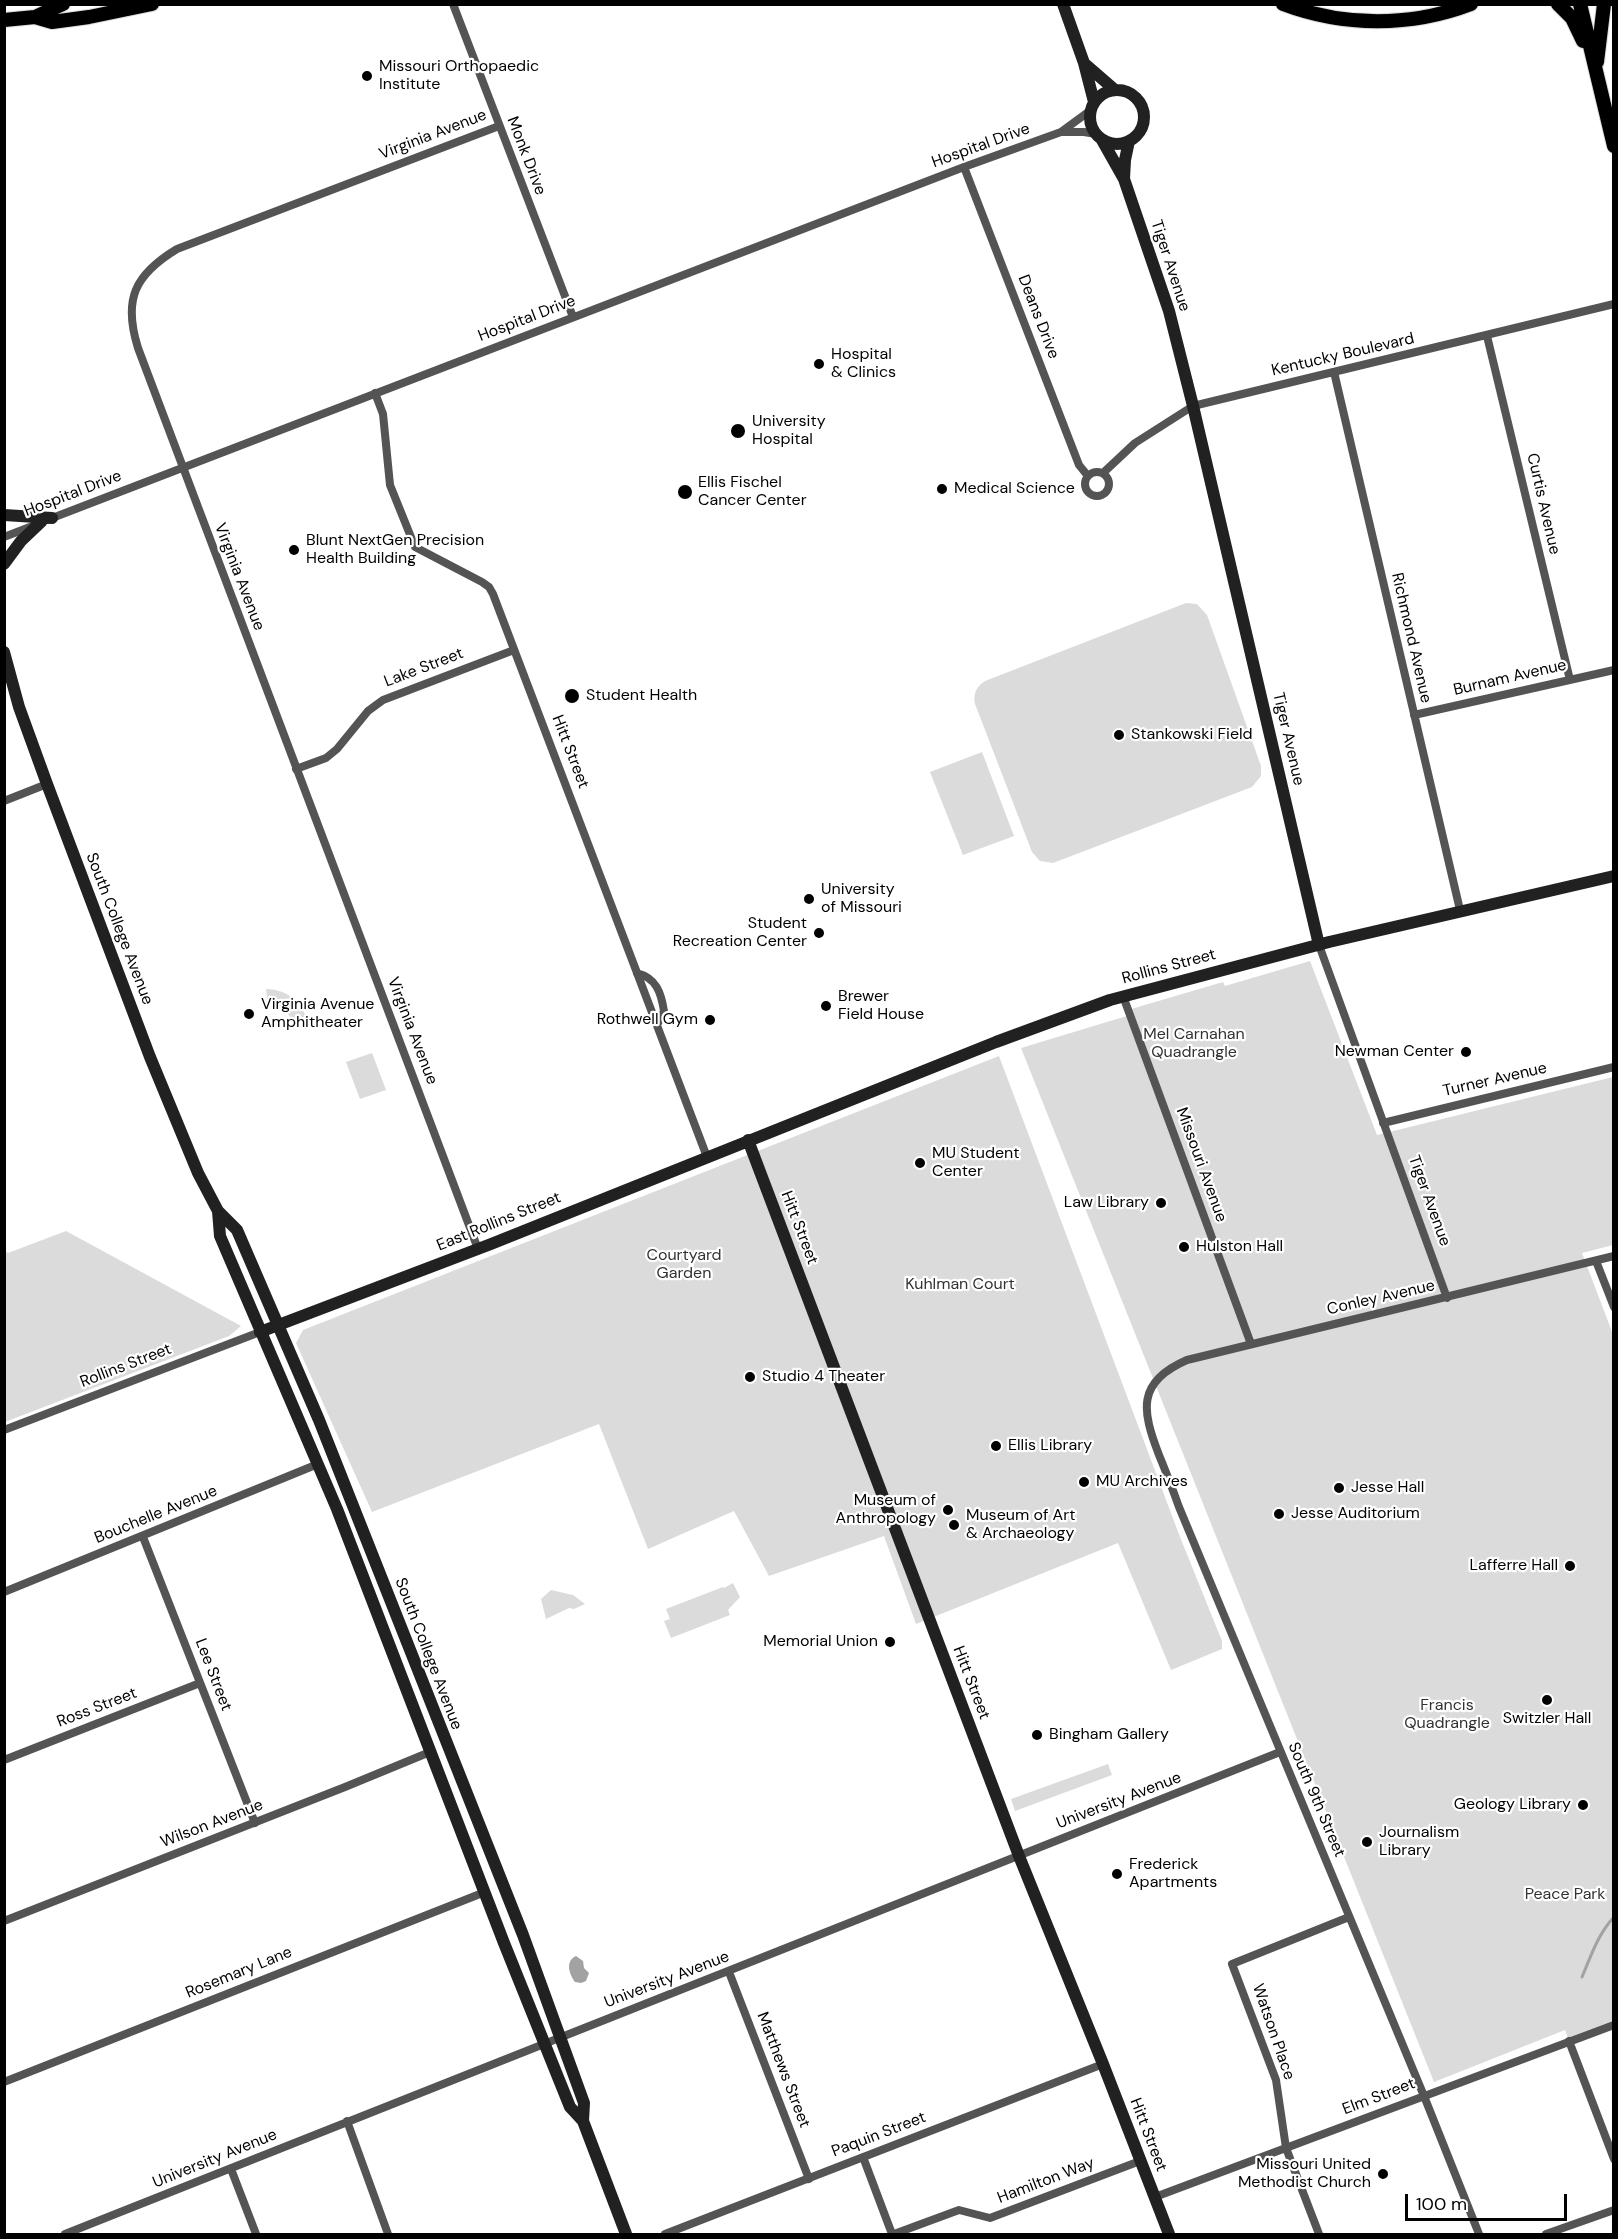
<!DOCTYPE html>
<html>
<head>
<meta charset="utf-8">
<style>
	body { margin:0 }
	#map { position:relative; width:1618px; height:2239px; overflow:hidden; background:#fff; font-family:"DM Sans",sans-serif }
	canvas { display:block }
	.frame { position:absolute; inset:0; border:6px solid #000; pointer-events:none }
	.scale { position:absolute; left:1405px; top:2194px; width:162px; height:27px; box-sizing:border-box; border:3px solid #000; border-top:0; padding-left:8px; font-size:18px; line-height:21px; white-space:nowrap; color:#000; -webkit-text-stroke:4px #fff; paint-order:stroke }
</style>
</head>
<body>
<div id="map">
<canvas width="1618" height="2239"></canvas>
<div class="frame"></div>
<div class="scale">100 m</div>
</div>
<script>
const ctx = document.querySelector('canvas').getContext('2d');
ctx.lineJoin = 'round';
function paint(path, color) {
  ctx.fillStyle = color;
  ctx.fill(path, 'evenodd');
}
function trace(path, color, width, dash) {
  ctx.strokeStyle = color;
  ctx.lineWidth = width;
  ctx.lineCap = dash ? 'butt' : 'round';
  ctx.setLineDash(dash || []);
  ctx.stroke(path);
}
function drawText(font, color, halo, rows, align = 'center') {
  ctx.font = font + ' "DM Sans",sans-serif';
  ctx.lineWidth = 4.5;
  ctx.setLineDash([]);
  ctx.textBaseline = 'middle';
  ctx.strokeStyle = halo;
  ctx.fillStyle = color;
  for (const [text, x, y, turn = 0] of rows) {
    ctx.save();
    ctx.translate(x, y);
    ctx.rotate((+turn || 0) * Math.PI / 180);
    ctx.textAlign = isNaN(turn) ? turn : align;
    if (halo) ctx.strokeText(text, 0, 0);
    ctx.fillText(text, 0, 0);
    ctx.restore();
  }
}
paint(new Path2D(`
	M1186,603L1197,604L1207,615L1261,766V776L1252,787L1053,863L1040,861L1032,852L975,704C973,694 976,687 985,681Z
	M982,752L1014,836L963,855L930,772Z
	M1310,961L1377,1135L1613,1077V1245L1582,1253L1614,1337L1613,2024L1569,2041L1565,2030L1434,2082L1021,1048L1130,1015L1128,1010L1138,1007L1223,982L1225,986Z
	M266,989C285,989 302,1001 307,1020L292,1025C290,1011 282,1006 268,1005Z
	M372,1053L386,1090L360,1099L346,1062Z
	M999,1056L1180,1537L1222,1641V1649L1171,1670L1118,1543L916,1624L884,1536L769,1576L734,1511L648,1549L599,1424L372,1512L296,1343L303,1330Z
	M66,1231L241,1326L229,1336L5,1422V1251L8,1253Z
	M733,1583L740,1597L728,1610L730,1615L671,1638L664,1621L670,1619L666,1609L723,1587L724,1588Z
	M551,1590L573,1595L585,1604L574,1609L569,1608L546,1619L541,1599Z
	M1108,1764L1112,1775L1015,1811L1011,1799Z`), '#dbdbdb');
paint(new Path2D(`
	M576,1956L583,1961L584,1968L589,1973L586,1981L581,1983L575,1982C569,1974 565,1961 576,1956Z`), '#a2a2a2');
trace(new Path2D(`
	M1582,1977C1591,1956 1598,1934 1614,1917`), '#a2a2a2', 3);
const primary = new Path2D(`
	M1283,4C1344,27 1411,27 1471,4
	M1558,4L1572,18L1583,41
	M1580,4L1614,146
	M35,17L52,22L89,17L152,4
	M4,20L35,17L63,4
	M1597,62L1604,4`);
trace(primary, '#dbdbdb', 16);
trace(new Path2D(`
	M453,4L573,317
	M1061,132H1084L1096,134
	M964,167L1079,465L1088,476
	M1487,336L1570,680
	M1334,372L1460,910
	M375,393L383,414L390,485L415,547L482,582L489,587L493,594L707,1157
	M1085 484a12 12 0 1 1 24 0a12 12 0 1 1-24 0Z
	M1103,473L1135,443L1193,406L1614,304
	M47,520L964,167L1061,132L1091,110
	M4,537L35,525
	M1414,715L1614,670
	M296,769L326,758L337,749L368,711L383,700L514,650
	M4,801L47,784
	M1319,945L1447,1298
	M637,973C656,978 661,992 664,1011L657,1025
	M1123,996L1251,1344
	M1383,1123L1614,1067
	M478,1249L138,348C123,300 134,275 177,249L499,126
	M1596,1261L1614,1307
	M4,1430L260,1332
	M143,1537L255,1823
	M4,1592L318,1464
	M4,1760L200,1683
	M4,1921L345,1787L430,1752
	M729,1972L809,2179
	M1569,2041L1614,2159
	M4,2082L485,1892
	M347,2121L388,2234
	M863,2157L892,2234
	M231,2169L256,2234
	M1155,2197L1614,2025
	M65,2234L1280,1752
	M665,2234L1103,2064
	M894,2234L959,2210L990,2218L1140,2161
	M1319,2234L1286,2148L1276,2080L1232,1964L1349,1917
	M1479,2234L1424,2096L1179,1507C1173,1490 1166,1472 1159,1455C1142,1411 1136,1382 1187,1360L1614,1256
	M1546,2234L1614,2210`), '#545454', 8);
trace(new Path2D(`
	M1063,4L1084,63L1094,102
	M1085,64L1115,90
	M1090 117a27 27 0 1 1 54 0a27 27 0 1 1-54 0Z
	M1102,140L1124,179L1169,311L1193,406L1319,945
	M1124,179L1125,160L1129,141
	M4,515L52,518
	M4,564L21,541L41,522
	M4,652L19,707L47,784L150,1057L198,1173L218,1211L237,1230L319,1420L523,1935L584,2103L583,2121
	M748,1140L1019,1856L1103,2064L1169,2234
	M218,1211L220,1236L337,1509L504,1943L570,2107L583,2121L626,2234
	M260,1332L491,1244L996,1042L1110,1000L1329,942L1614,876`), '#212121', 12);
trace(primary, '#000', 14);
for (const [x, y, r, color] of [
	[367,76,6,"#000"],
	[819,364,6,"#000"],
	[738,431,8,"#000"],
	[942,489,6,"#000"],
	[685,492,8,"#000"],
	[294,550,6,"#000"],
	[572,696,8,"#000"],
	[1119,735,6,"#000"],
	[809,899,6,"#000"],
	[819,933,6,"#000"],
	[826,1006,6,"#000"],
	[249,1014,6,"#000"],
	[710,1020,6,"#000"],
	[1466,1052,6,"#000"],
	[920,1163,6,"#000"],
	[1161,1203,6,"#000"],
	[1184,1247,6,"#000"],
	[750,1377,6,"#000"],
	[996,1446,6,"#000"],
	[1084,1482,6,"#000"],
	[1339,1488,6,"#000"],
	[948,1510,6,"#000"],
	[1279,1514,6,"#000"],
	[954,1525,6,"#000"],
	[1570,1566,6,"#000"],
	[890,1642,6,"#000"],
	[1547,1700,6,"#000"],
	[1037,1735,6,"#000"],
	[1583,1805,6,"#000"],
	[1367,1842,6,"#000"],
	[1117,1874,6,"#000"],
	[1383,2174,6,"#000"]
]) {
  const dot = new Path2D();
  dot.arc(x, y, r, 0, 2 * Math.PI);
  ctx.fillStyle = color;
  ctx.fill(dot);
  trace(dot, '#fff', 2);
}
drawText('16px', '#000', '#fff', [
	["Missouri Orthopaedic",379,67],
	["Institute",379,85],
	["Hospital",831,355],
	["& Clinics",831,373],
	["University",752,422],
	["Hospital",752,440],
	["Ellis Fischel",698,483],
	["Cancer Center",698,501],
	["Medical Science",954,489],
	["Blunt NextGen Precision",306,541],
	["Health Building",306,559],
	["Student Health",586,696],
	["Stankowski Field",1131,735],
	["University",821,890],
	["of Missouri",821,908],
	["Student",807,924,"right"],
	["Recreation Center",807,942,"right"],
	["Brewer",838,997],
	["Field House",838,1015],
	["Virginia Avenue",261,1005],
	["Amphitheater",261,1023],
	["Rothwell Gym",698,1020,"right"],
	["Newman Center",1454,1052,"right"],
	["MU Student",932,1154],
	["Center",932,1172],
	["Law Library",1149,1203,"right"],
	["Hulston Hall",1196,1247],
	["Studio 4 Theater",762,1377],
	["Ellis Library",1008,1446],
	["MU Archives",1096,1482],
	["Jesse Hall",1351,1488],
	["Museum of",936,1501,"right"],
	["Anthropology",936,1519,"right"],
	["Jesse Auditorium",1291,1514],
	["Museum of Art",966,1516],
	["& Archaeology",966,1534],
	["Lafferre Hall",1558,1566,"right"],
	["Memorial Union",878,1642,"right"],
	["Switzler Hall",1547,1719,"center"],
	["Bingham Gallery",1049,1735],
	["Geology Library",1571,1805,"right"],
	["Journalism",1379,1833],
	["Library",1379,1851],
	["Frederick",1129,1865],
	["Apartments",1129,1883],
	["Missouri United",1371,2165,"right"],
	["Methodist Church",1371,2183,"right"]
], 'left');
drawText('16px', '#000', '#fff', [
	["Virginia Avenue",433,135,-21],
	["Hospital Drive",981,146,-20],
	["Monk Drive",526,156,69],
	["Tiger Avenue",1170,266,72],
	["Deans Drive",1038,317,69],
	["Hospital Drive",527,319,-21],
	["Kentucky Boulevard",1343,355,-13],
	["Hospital Drive",73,494,-21],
	["Curtis Avenue",1543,504,77],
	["Virginia Avenue",239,577,69],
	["Richmond Avenue",1411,638,77],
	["Lake Street",424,668,-21],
	["Burnam Avenue",1510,678,-13],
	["Tiger Avenue",1288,739,77],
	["Hitt Street",570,752,69],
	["South College Avenue",119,929,69],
	["Rollins Street",1169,967,-15],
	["Virginia Avenue",412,1031,69],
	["Turner Avenue",1495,1080,-13],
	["Missouri Avenue",1201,1165,70],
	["Tiger Avenue",1429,1201,70],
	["East Rollins Street",499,1222,-22],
	["Hitt Street",799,1228,69],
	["Conley Avenue",1381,1298,-13],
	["Rollins Street",126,1366,-21],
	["Bouchelle Avenue",156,1515,-22],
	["South College Avenue",428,1654,69],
	["Lee Street",213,1675,69],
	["Hitt Street",971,1683,69],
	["Ross Street",97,1708,-21],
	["South 9th Street",1316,1800,67],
	["University Avenue",1119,1801,-21],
	["Wilson Avenue",212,1824,-21],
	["Rosemary Lane",239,1973,-22],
	["University Avenue",667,1980,-21],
	["Watson Place",1273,2032,71],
	["Matthews Street",783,2070,69],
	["Elm Street",1379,2097,-21],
	["Paquin Street",879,2135,-21],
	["Hitt Street",1148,2135,69],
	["University Avenue",215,2159,-22],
	["Hamilton Way",1046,2181,-21]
]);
drawText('16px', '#323232', '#fff', [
	["Mel Carnahan",1194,1035],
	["Quadrangle",1194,1053],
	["Courtyard",684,1256],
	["Garden",684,1274],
	["Kuhlman Court",960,1285],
	["Francis",1447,1706],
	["Quadrangle",1447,1724],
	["Peace Park",1565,1895]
]);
</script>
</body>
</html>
